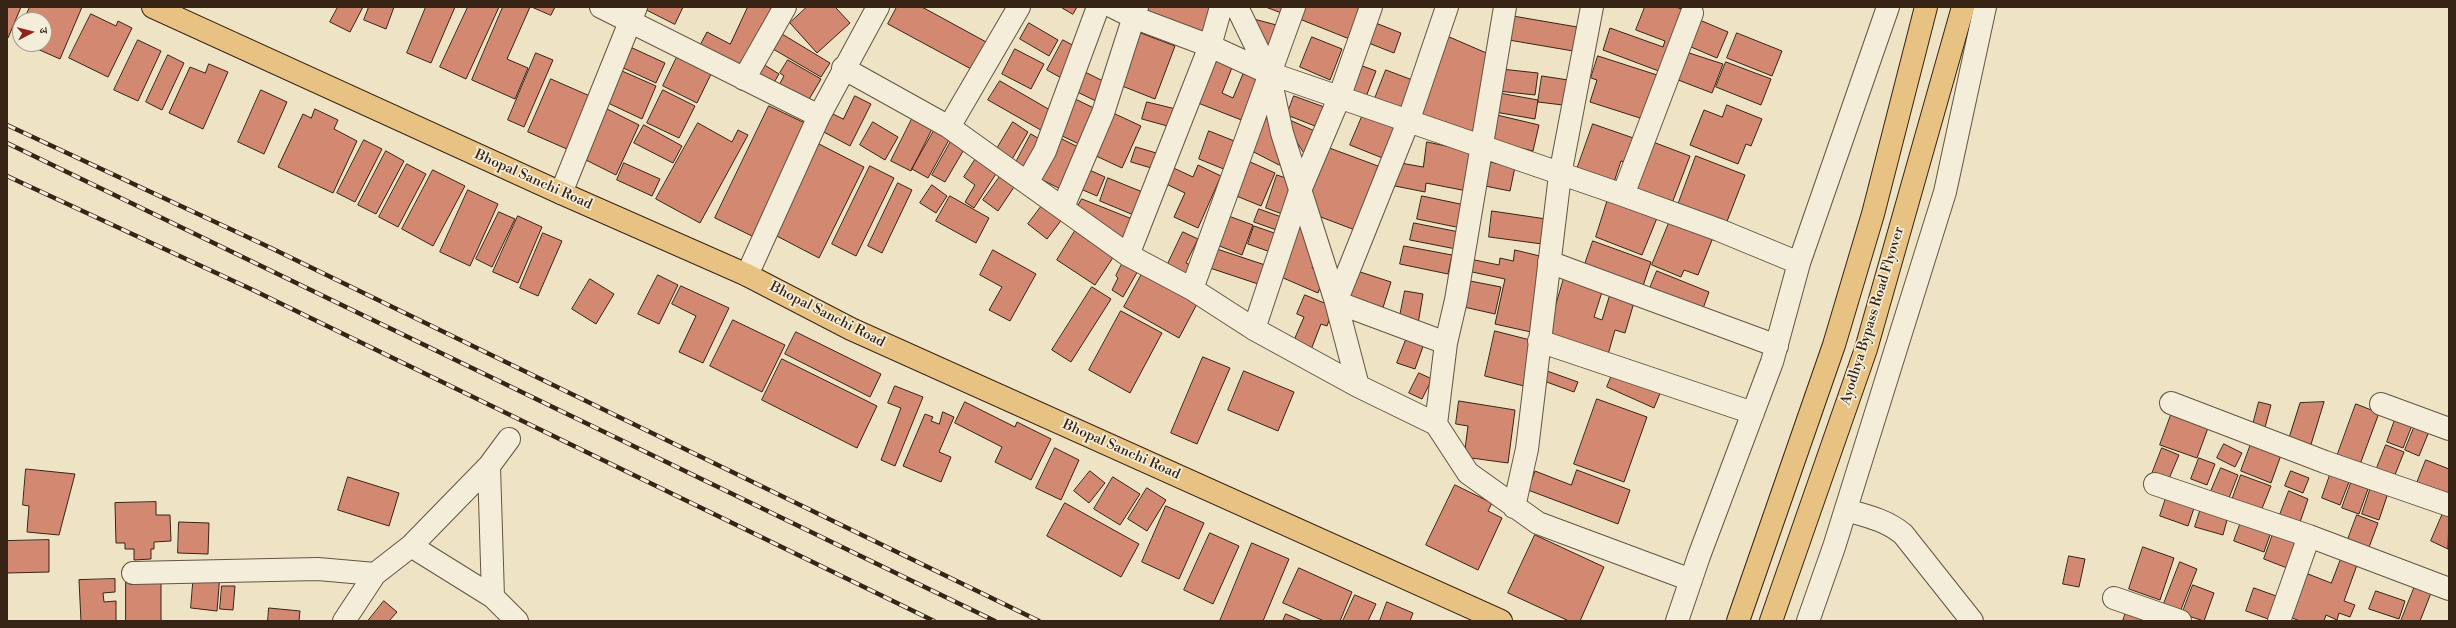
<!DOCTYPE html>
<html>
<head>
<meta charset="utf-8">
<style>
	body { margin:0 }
	#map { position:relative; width:2456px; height:628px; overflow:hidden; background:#eee3c5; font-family:"Libre Bodoni","Noto Serif Devanagari",serif }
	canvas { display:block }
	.frame { position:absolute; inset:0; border:8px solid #372415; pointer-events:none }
	.north { position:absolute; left:12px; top:12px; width:40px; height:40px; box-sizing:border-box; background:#f4edd9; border:1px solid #a89d8b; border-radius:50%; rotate:83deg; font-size:11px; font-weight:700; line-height:16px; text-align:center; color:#372415 }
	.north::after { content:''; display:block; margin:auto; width:14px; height:18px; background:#8f2418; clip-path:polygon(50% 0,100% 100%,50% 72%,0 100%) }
</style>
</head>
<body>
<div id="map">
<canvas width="2456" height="628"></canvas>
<div class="frame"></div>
<div class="north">उ</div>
</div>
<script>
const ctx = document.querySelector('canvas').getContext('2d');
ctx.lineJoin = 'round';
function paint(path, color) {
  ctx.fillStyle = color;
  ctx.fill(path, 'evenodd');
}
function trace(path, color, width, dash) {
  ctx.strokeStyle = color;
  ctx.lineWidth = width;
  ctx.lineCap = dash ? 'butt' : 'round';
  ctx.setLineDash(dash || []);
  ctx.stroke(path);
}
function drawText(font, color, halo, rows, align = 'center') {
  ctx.font = font + ' "Libre Bodoni",serif';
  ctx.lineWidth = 3.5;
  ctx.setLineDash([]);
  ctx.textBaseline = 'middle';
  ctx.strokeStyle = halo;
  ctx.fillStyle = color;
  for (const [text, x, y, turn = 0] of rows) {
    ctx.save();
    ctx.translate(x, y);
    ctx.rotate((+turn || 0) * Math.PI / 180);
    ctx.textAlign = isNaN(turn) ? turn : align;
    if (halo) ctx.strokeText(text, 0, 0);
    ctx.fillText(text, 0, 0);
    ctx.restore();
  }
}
const building = new Path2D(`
	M7,7H21L8,38H7Z
	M30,7H82L60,59L26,44H44V20H24Z
	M338,7H363L350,32L330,22Z
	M369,7H394L386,29L364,20Z
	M426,7H455L431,63L407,53Z
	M468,7H499L466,79L440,67Z
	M503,7H530L507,59L528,68L515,99L472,80Z
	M532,7H555L551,15Z
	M641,7H683L675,24Z
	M748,7H775L743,70L699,47L707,32L730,44Z
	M807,7H835L850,23L817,53L790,23Z
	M897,7H922L988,43L973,70L888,24Z
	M1061,7H1077L1073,14Z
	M1144,7H1214L1208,43L1141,15Z
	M1266,7H1291L1288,15Z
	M1301,7H1369L1357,42L1297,18Z
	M1645,7H1676L1687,11L1664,73L1603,50L1610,28L1663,47L1665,41L1636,30Z
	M91,14L116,26L118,21L132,28L108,77L69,58Z
	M1507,15L1583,28L1579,52L1503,39Z
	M1250,18L1284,27L1263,56Z
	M1695,18L1728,32L1717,58L1684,44Z
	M1373,22L1401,33L1394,53L1366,42Z
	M1029,23L1058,40L1049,56L1020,39Z
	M777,31L830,63L821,77L768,46Z
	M1138,32L1175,46L1155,99L1117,84Z
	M1737,33L1782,51L1772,76L1727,58Z
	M1447,36L1491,55L1477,137L1418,114Z
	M1312,37L1342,49L1330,80L1300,67Z
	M138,40L161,51L138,101L114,90Z
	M1063,40L1080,49L1063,79L1047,70Z
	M628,46L665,63L656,83L619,66Z
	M1015,49L1044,64L1031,89L1002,74Z
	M1683,51L1723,64L1712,93L1673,78Z
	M536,53L553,60L524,127L508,120Z
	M679,53L713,70L697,103L663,86Z
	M168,55L184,63L162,110L146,102Z
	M1212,56L1233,65L1222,93L1233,98L1245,69L1263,77L1249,123L1193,101Z
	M1598,56L1657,75L1643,119L1590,102L1597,80L1591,78Z
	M788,60L821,79L808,101L779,85L784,76L780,73Z
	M758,61L779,74L772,86L751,73Z
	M1726,62L1771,79L1761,105L1716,87Z
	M209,64L228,72L203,129L169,113L190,67L205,73Z
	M1357,64L1376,71L1364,102L1345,95Z
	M1079,69L1109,84L1100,103L1069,88Z
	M1501,69L1538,73L1535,95L1498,91Z
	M1386,70L1415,81L1403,112L1374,101Z
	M622,71L656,86L642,119L608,103Z
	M1542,76L1575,81L1571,106L1538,102Z
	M551,79L599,100L576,153L528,132Z
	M1000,81L1057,114L1046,133L988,100Z
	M261,90L287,102L264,154L238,142Z
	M663,90L695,106L679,138L647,123Z
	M1499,93L1538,100L1535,119L1495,112Z
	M855,96L871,104L850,146L820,130L829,112L843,119Z
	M1294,96L1327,108L1320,128L1287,115Z
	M1071,97L1100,111L1083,146L1054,132Z
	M1147,102L1176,109L1171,127L1142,119Z
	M1727,105L1762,119L1751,146L1746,144L1738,164L1690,145L1704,110L1722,117Z
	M769,106L809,125L754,237L715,218Z
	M603,107L639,125L616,175L580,157Z
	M315,109L338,120L334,129L357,141L333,193L278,167L303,114L311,118Z
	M1364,112L1398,126L1385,159L1350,145Z
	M1113,113L1141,126L1122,168L1094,155Z
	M1497,115L1539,125L1533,151L1491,141Z
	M1259,116L1269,120L1282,164L1279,165L1248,149Z
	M913,117L933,127L911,171L891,161Z
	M1285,118L1317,132L1307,158L1284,122Z
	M873,122L898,137L885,160L860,145Z
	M1013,122L1028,132L1011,161L995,152Z
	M698,123L732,142L738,130L748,135L700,223L656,199Z
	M1593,124L1639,140L1631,164L1621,161L1613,185L1576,172Z
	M644,125L682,146L673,163L634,143Z
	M935,129L950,138L928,178L912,169Z
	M1209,131L1242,144L1231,172L1199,159Z
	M1031,134L1046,143L1030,173L1015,164Z
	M1058,137L1084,150L1065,191L1038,178Z
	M953,138L966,146L945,182L932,175Z
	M364,140L382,149L355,202L337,193Z
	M1427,142L1474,152L1467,191L1426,183L1425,192L1390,185L1395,162L1423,167Z
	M1653,142L1690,156L1671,206L1634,191Z
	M819,144L864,167L819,258L773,234Z
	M1324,146L1378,166L1355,230L1313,214L1306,196Z
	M1136,147L1163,155L1158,170L1131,162Z
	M386,151L404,161L376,214L358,205Z
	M980,152L1001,166L974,208L965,202L975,185L964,177Z
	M1696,156L1745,175L1726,224L1678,205Z
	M1248,161L1275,173L1261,206L1234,195Z
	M1485,161L1515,167L1510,191L1480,185Z
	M624,163L660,179L652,196L617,180Z
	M407,164L426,174L398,227L379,217Z
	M1167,165L1193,177L1198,165L1221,176L1198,228L1174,217L1185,193L1160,181Z
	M870,166L894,178L856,256L832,244Z
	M1085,168L1105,177L1097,196L1076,187Z
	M433,170L465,186L433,246L402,229Z
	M1004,171L1018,181L998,211L983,200Z
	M1277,175L1297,182L1285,215L1266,208Z
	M1108,178L1145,193L1136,216L1100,201Z
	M898,183L912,190L882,253L868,246Z
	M932,185L947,196L936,213L920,203Z
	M468,190L498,204L470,266L440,252Z
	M950,196L989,218L976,243L936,221Z
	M1422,196L1465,205L1461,228L1417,219Z
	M1047,199L1066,214L1047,239L1028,224Z
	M1082,199L1137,221L1122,245L1074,213Z
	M1608,199L1657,218L1642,255L1596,237Z
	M1259,209L1287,219L1282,232L1254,222Z
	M1492,211L1553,220L1550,245L1489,237Z
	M499,212L515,219L492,267L476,259Z
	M1223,214L1253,225L1242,255L1212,243Z
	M518,216L542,227L518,283L493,272Z
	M1671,218L1714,235L1698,275L1684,270L1681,277L1652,265Z
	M1296,223L1309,228L1318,253L1312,268L1325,274L1318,293L1274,274Z
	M1414,223L1459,232L1456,249L1410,240Z
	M1254,226L1283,236L1276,254L1248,244Z
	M1075,231L1114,256L1095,285L1057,260Z
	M1183,232L1198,239L1186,263L1197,268L1192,280L1166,268Z
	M543,233L562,241L538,296L520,288Z
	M1593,241L1651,262L1642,289L1584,267Z
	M1404,246L1452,255L1448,274L1400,264Z
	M1214,248L1268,266L1261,285L1207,267Z
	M993,250L1036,274L1010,321L989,310L1002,287L980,275Z
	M1515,250L1548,258L1531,332L1495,324L1505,279L1463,270L1465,258L1499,265L1500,258L1513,261Z
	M1124,260L1139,269L1123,297L1112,290L1118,278L1116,276Z
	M1351,269L1391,282L1381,314L1341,301Z
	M1657,271L1709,292L1701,314L1648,293Z
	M1143,272L1198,302L1179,338L1124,307Z
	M658,275L678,285L659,324L638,314Z
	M1564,278L1603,289L1594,317L1602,320L1611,291L1635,299L1625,333L1615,330L1607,358L1546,340Z
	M590,279L614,294L596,324L572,309Z
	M1470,281L1501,287L1495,314L1464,307Z
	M681,286L729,308L703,363L679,352L696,316L672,304Z
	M1092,287L1111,299L1071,362L1052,350Z
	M1405,291L1423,294L1418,324L1399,321Z
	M1305,295L1334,307L1327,326L1321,324L1309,355L1291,347L1304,317L1297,314Z
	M1121,311L1162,333L1130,393L1089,370Z
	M733,320L785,345L762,392L710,366Z
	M1495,331L1534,341L1524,386L1485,376Z
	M796,332L881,374L870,397L785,354Z
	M1409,332L1426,338L1415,369L1397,363Z
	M1203,357L1230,368L1197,444L1171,433Z
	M782,359L877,406L857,448L762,400Z
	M1614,370L1661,391L1654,408L1607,387Z
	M1244,371L1294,392L1278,431L1228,410Z
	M1547,371L1578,382L1574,392L1544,381Z
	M1419,373L1432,379L1422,399L1409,393Z
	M895,386L923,397L895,466L881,460L901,408L888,403Z
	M1597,399L1647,417L1624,482L1574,464Z
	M1459,401L1515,410L1508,463L1464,457L1468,426L1456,424Z
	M965,402L1015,427L1017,422L1051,439L1031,480L995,462L1002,447L955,423Z
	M2259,402L2271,405L2263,435L2251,432Z
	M2324,402L2309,451L2287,444L2300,403Z
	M2356,404L2379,413L2359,467L2336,459Z
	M943,412L954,417L939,452L951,457L941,482L903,466L925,414L933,417L931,421L939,424Z
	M2171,415L2208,428L2197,458L2160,445Z
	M2396,417L2413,423L2403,448L2387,442Z
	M2416,423L2430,429L2419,456L2405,450Z
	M2224,444L2242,453L2235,467L2217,458Z
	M2251,444L2281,455L2271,483L2241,471Z
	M2386,445L2404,452L2393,480L2375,473Z
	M1055,448L1079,460L1061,500L1036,488Z
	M2162,448L2179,455L2168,481L2152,474Z
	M2199,458L2215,464L2207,485L2191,479Z
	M2426,460L2449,469V490L2445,500L2415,488Z
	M2221,468L2238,475L2227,503L2209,496Z
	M26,469L75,474L59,535L27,532L29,506L23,505Z
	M1577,470L1630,490L1618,524L1528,490L1535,471L1571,485Z
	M1090,471L1105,483L1089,503L1074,491Z
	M2291,471L2309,478L2303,493L2285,486Z
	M2241,475L2271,486L2261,511L2232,500Z
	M2330,475L2349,482L2340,505L2322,498Z
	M348,477L399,493L389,526L338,510Z
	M1113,477L1140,494L1120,525L1094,509Z
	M2351,483L2368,489L2359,514L2342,508Z
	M1455,485L1492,503L1488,511L1502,518L1478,570L1426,545Z
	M2371,487L2388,493L2379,520L2362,514Z
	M1147,488L1166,500L1147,531L1128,519Z
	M2289,491L2308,499L2298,528L2278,520Z
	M2166,498L2194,508L2188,526L2160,516Z
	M156,502V515H170L171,541L154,542V549H151V559L134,560V549H125V543H116L115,503Z
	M1065,503L1139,544L1121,577L1047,536Z
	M1166,506L1204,523L1179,579L1142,562Z
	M2201,508L2228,516L2223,535L2195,527Z
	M2443,513L2449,516L2448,549L2431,541Z
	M2357,515L2378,523L2368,550L2347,542Z
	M179,522L209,523L208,554L178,553Z
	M2241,522L2271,532L2264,552L2234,541Z
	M1210,533L1239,546L1213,604L1184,590Z
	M2273,534L2296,543L2287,568L2264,559Z
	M1535,535L1604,567L1580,621H1569L1508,593Z
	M49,540V572L7,573V541Z
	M1252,543L1289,559L1263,621H1220Z
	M2143,547L2174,558L2160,600L2129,589Z
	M2069,556L2085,559L2079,587L2063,584Z
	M2341,559L2357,565L2344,601L2355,605L2350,617L2339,613L2337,620L2326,615L2324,621H2300L2287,616L2303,572L2331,583Z
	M2180,562L2197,569L2180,612L2163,606Z
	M1299,568L1352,592L1340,621H1324L1283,603Z
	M194,572L220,574L217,611L191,608Z
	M126,578H161V621H126Z
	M115,579V592L103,593L104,602L116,601V621H81L79,580Z
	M2193,585L2214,593L2204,621L2182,614Z
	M222,586H235L233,610L220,609Z
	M2415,586L2431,593L2420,621H2401Z
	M2254,588L2279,597L2271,620L2246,611Z
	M2376,591L2405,601L2399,619L2369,609Z
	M1355,595L1376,604L1368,621H1343Z
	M384,601L397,612L389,621H368Z
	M1387,602L1413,613L1410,621H1380Z
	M269,608L300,611L299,621H268Z
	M2126,612L2151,621H2123Z
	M1286,614L1302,621H1283Z`);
paint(building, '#d38971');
trace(building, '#372415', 1);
const minor = new Path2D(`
	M601,7L819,116
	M1113,7L1133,17L1210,46L1269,73L1623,195L1719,230L1799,263
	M1237,7L1269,73L1282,133L1336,302L1358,386
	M843,68L949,127L1128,255L1192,289L1254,329L1358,386L1436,424L1468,473L1538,523L1691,580
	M744,79L785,7
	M949,127L1019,7
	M1028,181L1045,151L1098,7
	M1623,195L1692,13
	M1063,207L1103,113L1137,7
	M1128,255L1210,46L1221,7
	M1549,262L1777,346
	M747,275L819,116L878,7
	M1192,289L1294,7
	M1254,329L1301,188L1339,98L1371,7
	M1539,341L1753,413
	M1446,343L1336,302L1408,122L1447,7
	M2171,403L2325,462L2449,505
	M2381,404L2449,429
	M1436,424L1446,343L1456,300L1505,7
	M489,466L493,597
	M2155,484L2309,536L2449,589
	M1514,507L1527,449L1560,175L1592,7
	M1846,510C1867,516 1886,520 1903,534L1972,621
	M411,546L493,597L517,621
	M133,573L318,569L375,574
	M2114,598L2180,621
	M344,621L375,574L411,546L489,466L509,439
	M1677,621L1699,556L1772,362L1799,263L1888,7
	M1808,621L1834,547L1945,192L1985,7
	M2279,621L2309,536`);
const tertiary = new Path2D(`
	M561,193L636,7`);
const primary = new Path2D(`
	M153,7L561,193L747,275L851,329L1501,621
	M1738,621L1834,345L1873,214L1926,7
	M1771,621L1866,349L1963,7`);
trace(minor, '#655441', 24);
trace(tertiary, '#655441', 24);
trace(primary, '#372415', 24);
trace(minor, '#f4edd9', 22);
trace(tertiary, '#f4edd9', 22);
trace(primary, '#e7c282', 22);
const rail = new Path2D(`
	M7,125L271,248L1039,621
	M7,143L995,621
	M7,176L253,290L934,621`);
trace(rail, '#372415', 4.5);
trace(rail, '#f4edd9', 3, [9]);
drawText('14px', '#372415', '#f4edd9', [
	["Bhopal Sanchi Road",533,180,24],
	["Bhopal Sanchi Road",827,315,27],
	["Ayodhya Bypass Road Flyover",1873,316,-73],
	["Bhopal Sanchi Road",1121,450,24]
]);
</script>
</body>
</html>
